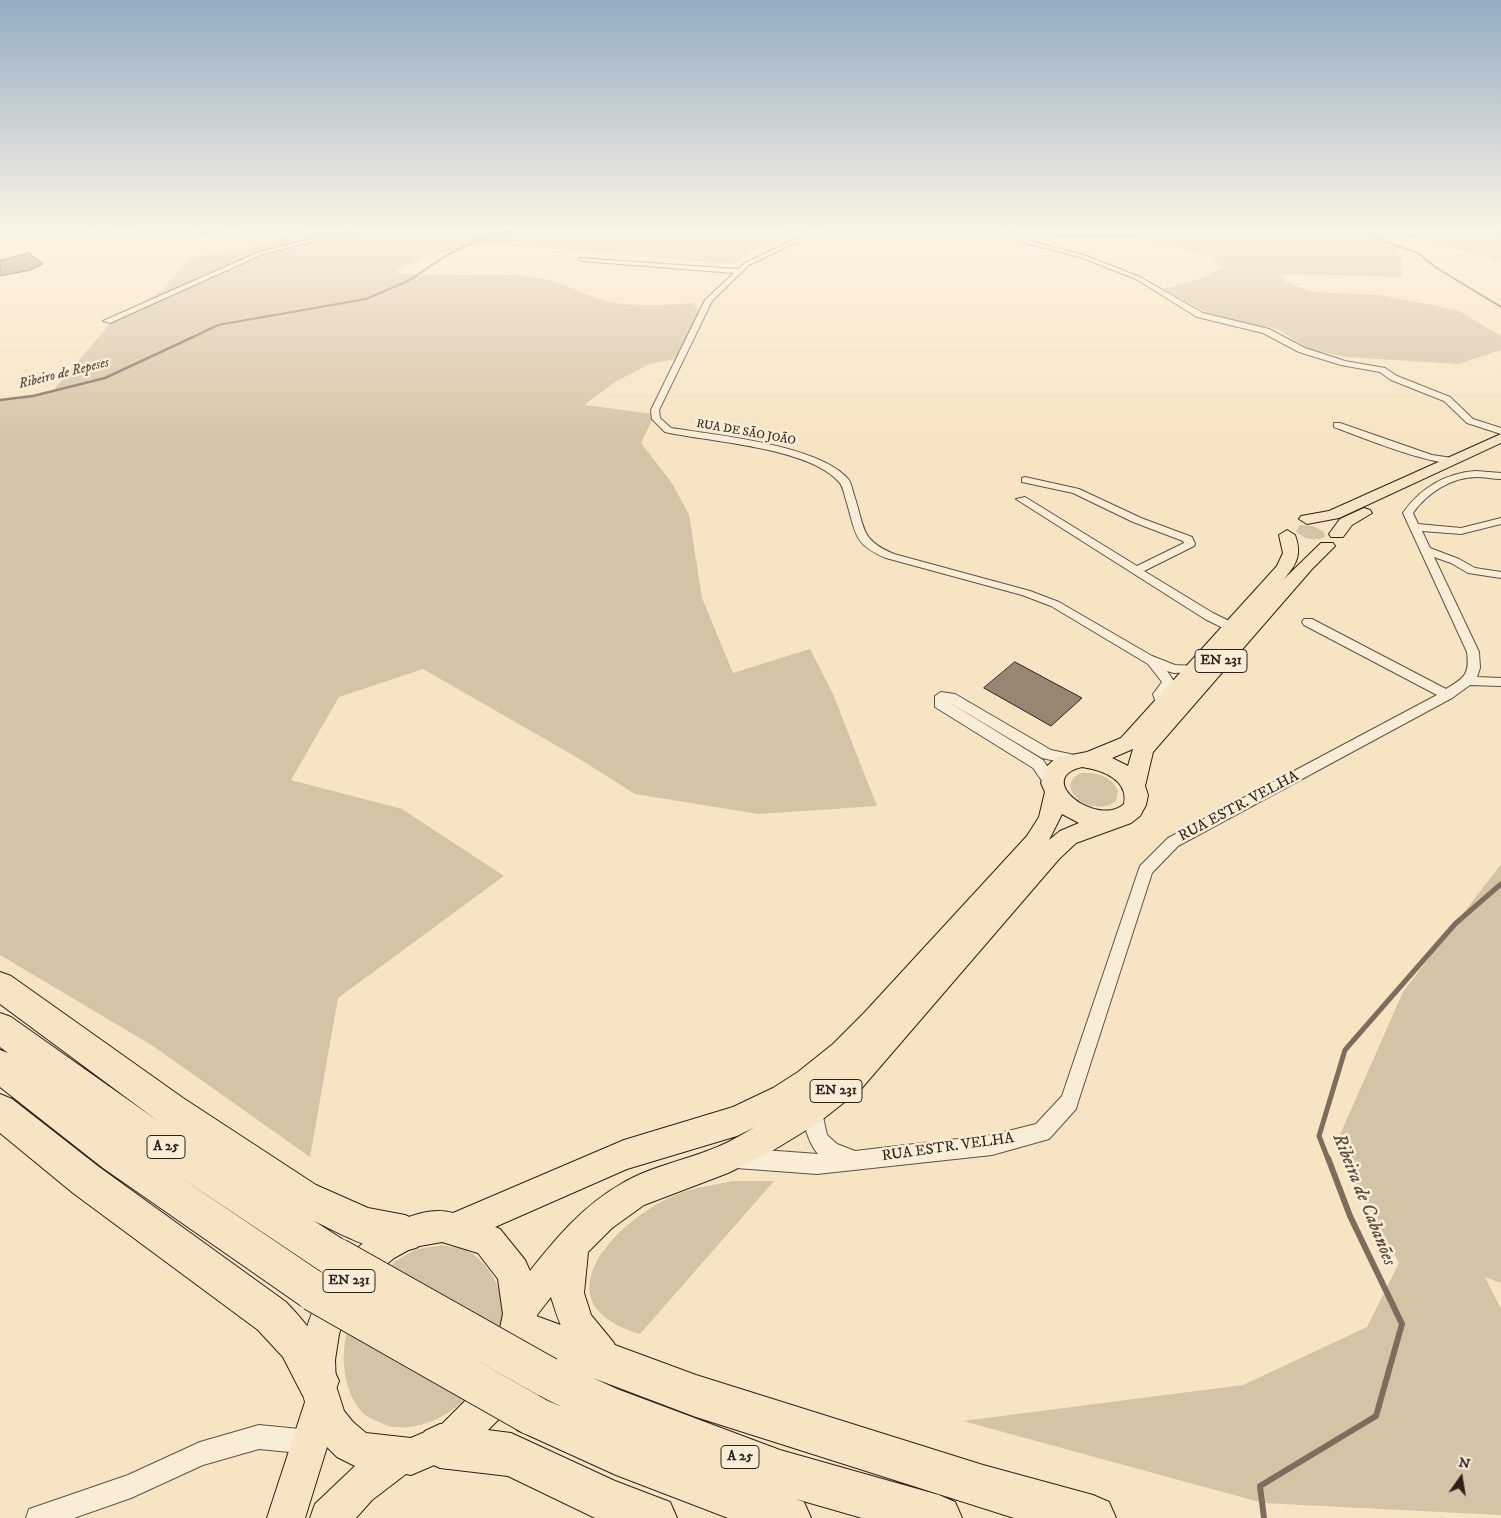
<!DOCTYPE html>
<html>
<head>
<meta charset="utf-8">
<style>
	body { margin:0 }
	#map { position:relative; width:1501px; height:1518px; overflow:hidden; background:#f7e4c2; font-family:"IM FELL DW Pica",serif }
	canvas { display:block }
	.north { position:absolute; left:1436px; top:1453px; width:50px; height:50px; -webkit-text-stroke:4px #faedd7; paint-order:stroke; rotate:13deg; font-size:14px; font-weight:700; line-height:20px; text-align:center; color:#2f201a }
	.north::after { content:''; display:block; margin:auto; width:18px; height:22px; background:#2f201a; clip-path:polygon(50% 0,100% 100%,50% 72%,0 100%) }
</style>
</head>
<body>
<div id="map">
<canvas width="1501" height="1518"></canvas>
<div class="north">N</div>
</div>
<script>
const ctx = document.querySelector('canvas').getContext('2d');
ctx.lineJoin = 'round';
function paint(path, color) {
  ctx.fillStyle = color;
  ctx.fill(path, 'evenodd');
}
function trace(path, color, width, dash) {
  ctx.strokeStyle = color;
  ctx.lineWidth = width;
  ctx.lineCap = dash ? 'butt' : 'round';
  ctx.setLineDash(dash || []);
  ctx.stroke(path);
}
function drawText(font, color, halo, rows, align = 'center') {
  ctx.font = font + ' "IM FELL DW Pica",serif';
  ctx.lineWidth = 5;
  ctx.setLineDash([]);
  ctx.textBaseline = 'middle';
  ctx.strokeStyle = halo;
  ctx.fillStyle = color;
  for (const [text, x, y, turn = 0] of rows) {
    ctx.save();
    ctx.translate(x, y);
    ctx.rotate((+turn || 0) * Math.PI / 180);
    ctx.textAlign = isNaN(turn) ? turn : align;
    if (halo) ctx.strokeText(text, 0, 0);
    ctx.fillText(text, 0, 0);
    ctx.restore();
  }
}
paint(new Path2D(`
	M305,228H793L731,264L536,247L470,246L422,258L394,272C442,280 490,271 538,278C559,281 579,292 599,299C624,308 666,305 693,303L700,313L682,358L649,364L615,382L584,405L655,414L641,443L672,483L689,515L702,598L733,673L810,649L833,694L877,806L758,814L635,794L578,758L423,669L339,697L291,780L402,809L504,876L338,998L310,1157L153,1046L0,955V401L52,392L113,320L161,291L190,258L248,248L289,237Z
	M993,228H1501V261L1392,232L1402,262V277L1278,274L1285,282L1312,292L1380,295L1457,310L1501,336V350L1458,364L1346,357L1311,350L1277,329L1213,316L1164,289L1206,277L1222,267L1212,257L1159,242L1131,238L1075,239L996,231Z
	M1300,525L1313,526L1324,532L1325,537C1315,542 1303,539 1296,531Z
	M1081,773C1097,772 1111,776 1118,791L1116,801C1093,820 1051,787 1081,773Z
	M1501,864V1283L1485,1277L1501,1309V1515L1263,1503L963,1421L1243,1385L1367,1327L1399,1263L1335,1146L1403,992Z
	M733,1181H774L640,1334C537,1304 614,1222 673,1196C692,1188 713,1185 733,1181Z
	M442,1245C449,1247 458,1247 465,1250C475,1254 484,1263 490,1272C531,1334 466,1435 393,1427C386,1426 378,1421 372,1419C360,1414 351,1398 348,1386C332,1332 365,1272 416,1250C424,1247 434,1247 442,1245Z`), '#d5c3a5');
trace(new Path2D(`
	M1362,228L1383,241L1418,253L1435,267L1501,307
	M191,338L218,325L366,299L408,281L447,255L484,237L525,228`), '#7e6d5d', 2);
trace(new Path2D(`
	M0,400L33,396L105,378L193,337`), '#7e6d5d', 2.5);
trace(new Path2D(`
	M1328,1159L1319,1136L1345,1050L1455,924L1501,884`), '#7e6d5d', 5);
trace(new Path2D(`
	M1264,1518L1260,1486L1376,1416L1402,1324L1350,1216L1328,1158`), '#7e6d5d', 6);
const building = new Path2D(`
	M29,253L43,264L31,270L0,276V261Z
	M1015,662L1082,698L1051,726L984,688Z`);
paint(building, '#978671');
trace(building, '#2f201a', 1);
const street = new Path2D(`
	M125,228H162L92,233L89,231Z
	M179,228H250L251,229L206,233Z
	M358,228H367L263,254L110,323L103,321L259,252Z
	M819,228H826L749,265L712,301L659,410L660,418L671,428C715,435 821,445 849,480C852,485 853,493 855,498C865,530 861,540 894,554L1030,591L1059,602L1152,656L1175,665L1197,666L1199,669L1197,672L1174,673L1167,671L1175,683L1166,695L1168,703L1167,706H1157L1153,694L1162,682L1148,664L1051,606L1022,595L886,558C852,544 856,532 846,500C844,494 843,486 839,482C809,447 709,442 665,432L652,419L651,410L705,300L734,273L581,261L579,258L738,269L745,263Z
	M1008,228H1014L1029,241L1084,255L1140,277L1203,313L1269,329L1305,348L1345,361L1385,368L1397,376L1450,397L1473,419L1501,428V434L1467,423L1444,401L1391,380L1380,372L1341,365L1299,352L1263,333L1197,317L1136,279L1080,257L1025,243Z
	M1334,423H1340L1432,455L1452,458L1457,461C1444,471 1353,434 1334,427Z
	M1476,471L1501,473V479C1493,479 1485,477 1477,477C1452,477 1427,493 1413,513L1418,524L1461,528L1501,518V524L1461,534L1422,531L1430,548L1459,559L1475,568L1501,572V578L1468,573L1451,563L1434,557L1479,652L1480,668L1477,677L1501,678V686L1470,685L1452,698L1178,846L1152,873L1078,1102L1076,1109L1049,1139L992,1155L817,1174L736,1168L729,1165L726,1158L729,1151L736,1148L818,1154C808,1142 800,1118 806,1103L813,1101L820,1103L827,1135L837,1144L855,1151L992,1135L1036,1124L1062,1096L1140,866L1168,838L1437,695L1304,625L1302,622L1304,619H1312L1446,689C1464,678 1470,675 1467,652L1403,513C1420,488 1446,473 1476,471Z
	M1025,477L1079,489L1141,518L1192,537L1195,544L1194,546L1144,571L1213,613L1235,624L1237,627L1235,630H1227L1205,619L1016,499L1025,497L1137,566L1184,543L1183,541L1133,522L1073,493L1022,482V478Z
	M941,692L955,694L1051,750L1079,756L1081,760L1074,765L1042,758L947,701L1043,760L1059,784L1057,788H1047L1033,768L935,707V696Z
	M259,1425L310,1430L318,1434L322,1442L318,1450L310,1454L259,1449L203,1465L131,1498L74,1518H26L29,1509L38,1506L128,1475L200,1442Z`);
const primary = new Path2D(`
	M1501,434V443L1339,518L1307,524L1299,519L1301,516L1329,511Z
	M1364,508L1370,510L1372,513L1352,525L1343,537H1331L1329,534L1340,519Z
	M1287,530L1295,535C1302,554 1297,564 1284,579L1321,543H1333L1335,546L1312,569L1153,752L1145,786L1148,795L1146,805L1140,816L1131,823L1076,843L1059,859L861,1089L818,1123L772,1151L728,1173L644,1205L612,1228L588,1252L584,1293L591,1315L614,1343L619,1355L614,1367L602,1372C571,1360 560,1326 551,1297L537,1315L528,1361L501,1417L467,1451L411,1475L406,1474L372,1500L356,1518H310L315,1504L355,1466L337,1457L327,1447L305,1518H267L305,1402C286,1330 334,1248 401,1220C418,1213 435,1208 453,1213L624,1140L733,1107L773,1088L798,1072L833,1044L864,1013L1027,836L1039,817L1045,792L1041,783L1046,767L1056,758L1087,752L1121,738L1277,566L1283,553L1279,535ZM1133,749L1128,766L1112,758ZM1082,767C1103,770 1129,780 1124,804C1098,828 1032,779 1082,767ZM1062,814L1079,823L1060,831L1049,840ZM755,1127C740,1136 724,1145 707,1151C678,1162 647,1168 621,1184C584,1205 556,1238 530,1271L525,1260L500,1229L495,1227L627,1169L737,1136ZM442,1242L478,1253L498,1279L503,1314L494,1356L475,1391L441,1425L411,1438L366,1433L353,1422L344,1411L336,1386L335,1360L339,1334L345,1317L357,1296L374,1275L394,1258L414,1247Z`);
const highway = new Path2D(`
	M0,972L11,976L183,1098L316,1185L368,1208L405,1215L418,1221L424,1234L418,1247C386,1261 344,1235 314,1221L350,1244L355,1258L350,1272L336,1277L322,1272L177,1175L328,1277L334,1291L328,1305L314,1311L300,1305L103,1168L0,1087V1050L8,1053L0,1047V1013L11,1017L158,1121L0,1004Z
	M0,1094L12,1099L99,1167L286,1302C310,1327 325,1348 339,1381L333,1396L318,1402L303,1396L283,1357L258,1330L73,1193L0,1133Z
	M520,1310L696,1375L983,1465L1093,1495L1109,1502L1116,1518H1014L696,1417L593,1378L617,1389L780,1450L939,1495L955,1502L962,1518H862L796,1499L804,1502L811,1518H728L616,1475L517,1430L511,1415L517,1400L532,1394L562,1407L532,1392L526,1377L532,1362L542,1358L506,1344L500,1330L506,1316Z
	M440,1424L511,1433L615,1481L670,1502L677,1518H595L508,1476L440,1468L425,1461L418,1446L425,1431Z`);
trace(street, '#615144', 2);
trace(primary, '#2f201a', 2);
trace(highway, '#2f201a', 2);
paint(street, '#faedd7');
paint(primary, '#f7e4c2');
paint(highway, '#f7e4c2');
const highwayBridge = new Path2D(`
	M336,1258L547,1377
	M314,1291L532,1415`);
trace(highwayBridge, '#2f201a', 42, []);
trace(highwayBridge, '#f7e4c2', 40);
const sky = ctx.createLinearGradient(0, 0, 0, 440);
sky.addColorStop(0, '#93acc2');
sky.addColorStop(0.52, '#fbf3e4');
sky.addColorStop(1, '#fbf3e400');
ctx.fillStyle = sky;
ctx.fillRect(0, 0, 1501, 440);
drawText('12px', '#2f201a', '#faedd7', [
	["RUA DE SÃO JOÃO",746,433,10]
]);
drawText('italic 14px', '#5d4d41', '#faedd7', [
	["Ribeiro de Repeses",64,374,-14]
]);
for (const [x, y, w] of [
	[1221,661,52],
	[836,1091,52],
	[166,1147,38],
	[349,1281,52],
	[740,1457,38]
]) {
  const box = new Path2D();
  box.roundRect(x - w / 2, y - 11.5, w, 23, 4);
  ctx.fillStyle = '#faedd7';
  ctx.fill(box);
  trace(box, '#2f201a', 1);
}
drawText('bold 14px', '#2f201a', null, [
	["EN 231",1221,661],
	["EN 231",836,1091],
	["A 25",166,1147],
	["EN 231",349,1281],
	["A 25",740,1457]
]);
drawText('15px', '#2f201a', '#faedd7', [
	["RUA ESTR. VELHA",1239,807,-28],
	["RUA ESTR. VELHA",948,1148,-8]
]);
drawText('italic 19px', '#5d4d41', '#faedd7', [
	["Ribeira de Cabanões",1363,1200,68]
]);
</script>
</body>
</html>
